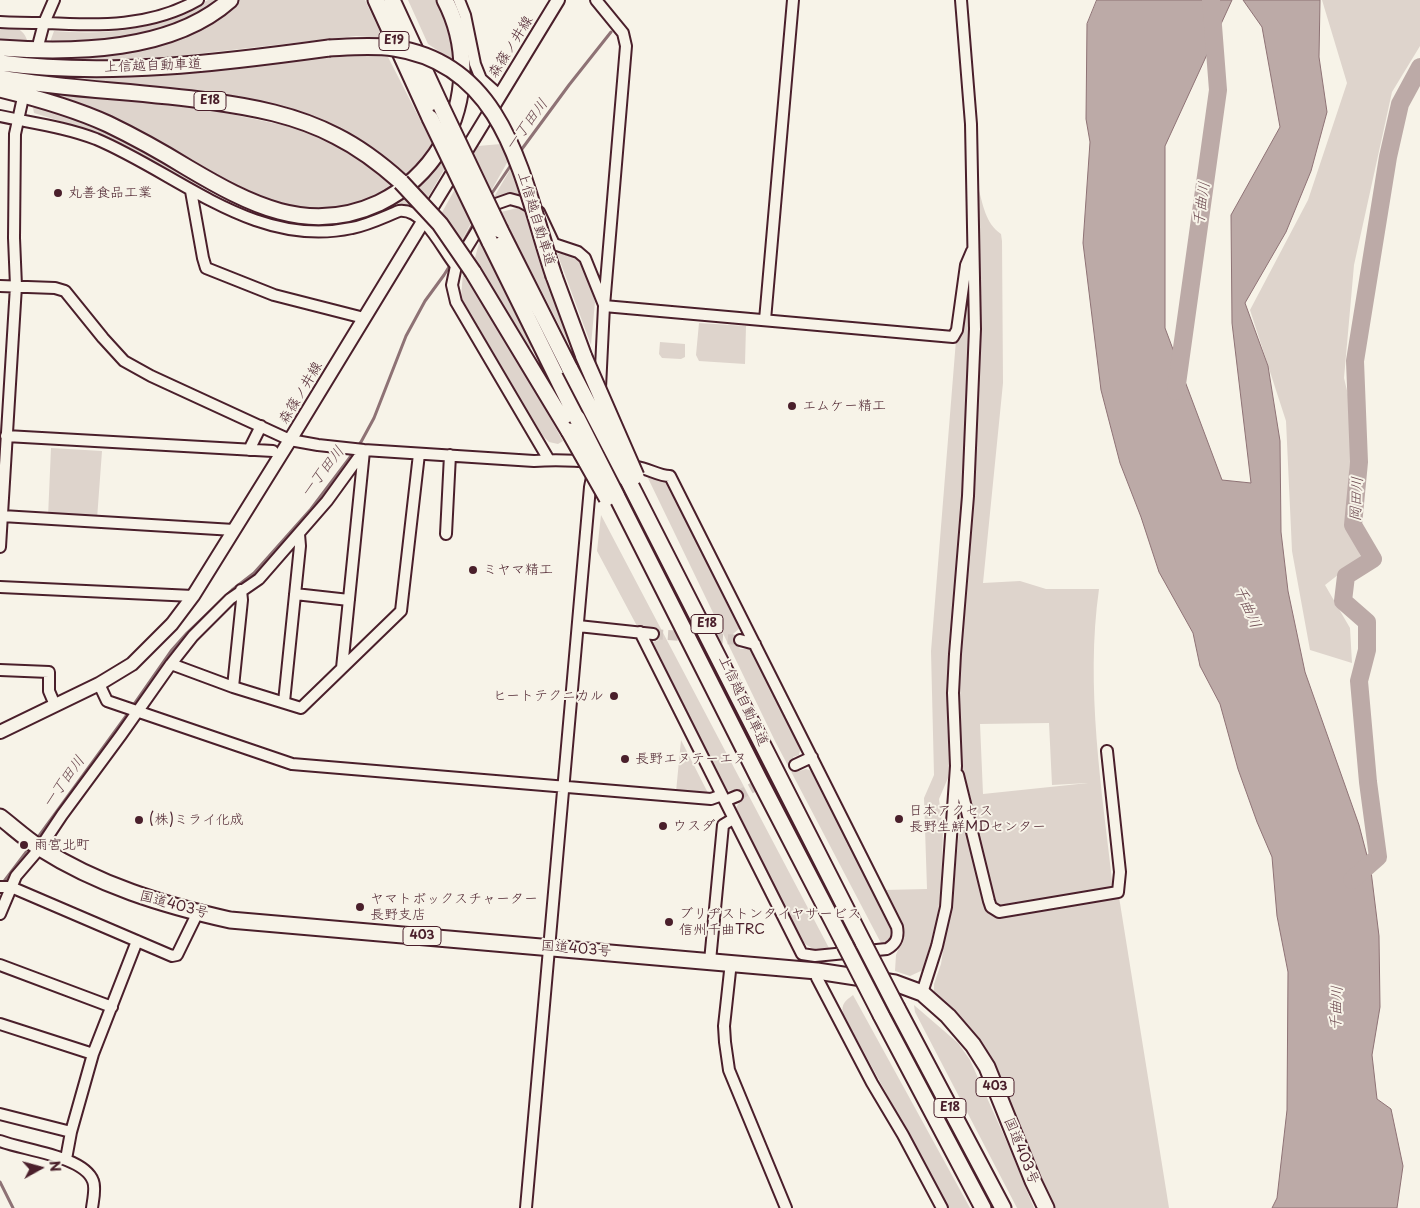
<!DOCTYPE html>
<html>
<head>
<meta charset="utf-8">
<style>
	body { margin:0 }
	#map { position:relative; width:1420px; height:1208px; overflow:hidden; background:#f7f3e8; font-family:"Playpen Sans",sans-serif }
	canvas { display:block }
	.north { position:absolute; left:15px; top:1143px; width:50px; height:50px; -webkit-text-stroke:4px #f7f3e8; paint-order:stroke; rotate:83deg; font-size:14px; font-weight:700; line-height:20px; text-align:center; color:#4a1f2b }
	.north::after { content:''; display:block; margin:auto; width:18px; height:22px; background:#4a1f2b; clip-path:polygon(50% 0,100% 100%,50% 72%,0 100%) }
</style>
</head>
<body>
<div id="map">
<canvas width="1420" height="1208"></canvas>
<div class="north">N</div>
</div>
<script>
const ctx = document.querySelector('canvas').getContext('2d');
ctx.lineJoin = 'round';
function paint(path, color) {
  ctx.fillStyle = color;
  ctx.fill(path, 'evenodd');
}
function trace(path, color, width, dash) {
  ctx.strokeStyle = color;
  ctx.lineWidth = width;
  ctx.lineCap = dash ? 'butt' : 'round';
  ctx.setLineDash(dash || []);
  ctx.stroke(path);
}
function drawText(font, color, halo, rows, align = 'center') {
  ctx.font = font + ' "Playpen Sans","Klee One",sans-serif';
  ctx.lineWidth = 4;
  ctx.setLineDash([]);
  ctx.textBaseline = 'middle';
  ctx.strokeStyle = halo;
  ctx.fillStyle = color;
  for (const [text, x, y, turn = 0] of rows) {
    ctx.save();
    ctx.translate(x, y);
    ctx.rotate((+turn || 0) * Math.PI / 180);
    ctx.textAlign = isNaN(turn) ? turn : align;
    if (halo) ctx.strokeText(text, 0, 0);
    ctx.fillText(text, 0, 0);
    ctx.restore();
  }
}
paint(new Path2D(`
	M208,0H220C211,6 203,12 194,17C149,39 100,41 50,42L54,31C92,34 130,33 166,20C180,15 194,7 208,0Z
	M239,0H365L383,38L356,36L133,61L58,58V56C120,50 195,51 239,0Z
	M408,0H437L454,45L455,62L428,44Z
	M1322,0H1420V46L1392,92L1354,265L1344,378L1350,403L1351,448L1346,523L1361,557L1325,585L1350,628L1352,663L1310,650L1292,551L1286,421L1250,310L1308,200L1347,83Z
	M0,26C12,27 23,27 27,40L0,41Z
	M370,54L388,57L433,145L408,179L328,125L91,82L17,74L63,73L334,55Z
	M36,91L207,109L301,129L339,147L381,175L395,189L347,210L282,208L241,191Z
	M45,107L114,133L204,186L200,187L99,133L34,113L33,108Z
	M501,144L508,161L491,191L473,155L478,146Z
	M441,161L445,168L427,199L417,189Z
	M511,168L522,197L507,194L494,199V197Z
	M978,187C983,204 985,223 1001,234L1002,241L1003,383L983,583L1020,581L1046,589H1099C1085,687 1102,790 1113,888L1000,907L996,904L959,771L958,661L980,324ZM1049,723L1052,785L1088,783L983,794L980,724Z
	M455,189L471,223L461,242L440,216Z
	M403,197L411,204C368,219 340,226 294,225V223L316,224Z
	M517,208H523L578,362L501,212Z
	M480,240L532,347L528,349L474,261Z
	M557,253L576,257L583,265L595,302L591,345Z
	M969,272V328L962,502L948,665L947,710L949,766L948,778L939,799L943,830L941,890L937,919L923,970L910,976L895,971L896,955L903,937L900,923L884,890L927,889L924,798L934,775L931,651L956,340Z
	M463,273L506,340L563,441L558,444L549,442L543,436L461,298Z
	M699,323L746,326L745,364L699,361L696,355Z
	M660,342L685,344V357L681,359L662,358L659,354Z
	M51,448L102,451L97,519L48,517Z
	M646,474L668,482L741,627L733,634L740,649H755L801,746L799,755L793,757L799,771L806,769L815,772L892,928L890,940L882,945L775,741Z
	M601,515L829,948C816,951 812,950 802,941L736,808L740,801L736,791L725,790L653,650V642L659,640L653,628L637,626L597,551Z
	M681,740L709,795L676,792Z
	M961,809L987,907L995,917L1119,897L1169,1208H1052L987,1050L952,1009L939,1000L934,993V984L941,964L955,874Z
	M853,995L970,1208H949L843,1014C841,1004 845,1001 853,995Z
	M914,1005L958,1043L970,1060L1010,1149L1034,1208H1017L915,1012Z`), '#ded4cc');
const water = new Path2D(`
	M1097,0H1232L1165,146V328L1222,480L1251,483L1232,323L1231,215L1280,127L1262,27L1243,0H1320L1319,57L1327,112L1311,171L1286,232L1245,303L1268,366L1280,441L1281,532L1288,591L1305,672L1359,825L1371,871L1379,936L1380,1007L1372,1055L1377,1099L1391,1109L1403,1166L1397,1208H1272L1277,1198L1287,1110L1288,972L1277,916L1272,857L1257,822L1238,769L1220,704L1200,666L1193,633L1159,572L1141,517L1120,463L1101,390L1083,243L1090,142L1086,119L1087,24Z`);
paint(water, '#bcaaa7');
trace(water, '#8e7275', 1);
trace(new Path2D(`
	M519,153L569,85L611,32
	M490,196L513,162
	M461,246L475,221
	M132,707L171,651L187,633L232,590L254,573L311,509L348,460L361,442L374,418L406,336L425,301L444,275L452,262
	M36,840L129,712
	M2,884L30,847
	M0,1182L13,1208`), '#8e7275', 3);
trace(new Path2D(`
	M1176,391L1218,90L1211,0
	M1352,880L1378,857L1368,782L1359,681L1367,650V622L1343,601L1346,576L1373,559L1353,525L1359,462L1355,361L1388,157L1400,104L1420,67`), '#bcaaa7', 18);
trace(new Path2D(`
	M653,634L740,640
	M737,796L795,765`), '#d4c9c2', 10, [10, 5]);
const minor = new Path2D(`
	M459,0L465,15L475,64L481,79L499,95
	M596,0L623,33L626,46L604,306L600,388
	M0,22C16,23 31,23 47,23C99,26 151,27 198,0
	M39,42L44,23L54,0
	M0,116C32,123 65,127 96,139C179,174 255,249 352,228C368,225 384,217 399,211C424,208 442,249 456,266L452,285L456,302L549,460
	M191,191L203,258L206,268L274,295L364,318
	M459,260L493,205L510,199L521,202L539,212L554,244L578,252L585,258L604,305
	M0,286L55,288L65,291L103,338L124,361L151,376L290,440L318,445L364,450L534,461C567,459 603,462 636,467C648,468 658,476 670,476L897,927C899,938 896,944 887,949L815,956L802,954L640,632
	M604,306L953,337L957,330L966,265L972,251
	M765,320L793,0
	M6,436L273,451
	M249,450L261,426
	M2,516L234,530
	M446,534L450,455
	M0,547L16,286L14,238L15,134L22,102
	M0,587L193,596
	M295,594L349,600
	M578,626L653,634
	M740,640L755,644
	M171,664L233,687L301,708L401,611L419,454
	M342,668L364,451
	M0,670L49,672V691L55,705
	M99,684L107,701L110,702L292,764L711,799L722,795
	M233,687L242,600L241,590
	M284,702L300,546L299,534
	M795,765L812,757
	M958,775L989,901L991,907L999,912L1118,892L1120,872L1107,751
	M725,801L737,796
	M0,887H11L172,956L177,955L198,912
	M0,914L16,876L40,848L62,815L121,735L171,664L193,636L230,599L259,579L327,501L364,450
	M710,961L723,825L733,819
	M731,962L724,1026L725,1042L729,1070L786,1208
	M0,965L112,1007
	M817,978L872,1083L903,1135L942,1208
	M922,993L937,946L946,907L956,766L953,693L955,654L968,496L975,329L971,124L961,0
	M0,1024L93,1054
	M0,1114L71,1132
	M0,1141C23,1150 84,1156 93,1181C96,1188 93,1200 92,1208
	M66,1159L71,1132L93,1054L137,941
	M526,1208L590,487L593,472`);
const major = new Path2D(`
	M0,732L99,684L132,664L172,624L193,596L290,440L558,0`);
const highway = new Path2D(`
	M376,0L430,118
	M392,0L441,106
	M0,48C74,53 172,52 230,0
	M0,63C110,77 220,63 329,48
	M0,78C69,90 139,91 208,101C252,107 296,115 336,136C360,148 381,164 401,182
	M0,89C37,98 73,108 108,124C135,137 162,152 188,168C249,204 308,236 379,203C406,190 427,170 442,145C467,100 469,46 445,0
	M500,230L570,369
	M490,242L577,418
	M473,272L569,431
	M554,276L584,357
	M629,482L864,944
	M616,495L759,779L845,945
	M0,817C13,827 26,839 40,848C98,885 163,905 230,920L817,971L895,983L922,993L948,1016L973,1045L987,1067L1033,1181L1046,1208
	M897,1008L1003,1208
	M881,1015L983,1208`);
trace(minor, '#4a1f2b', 14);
trace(major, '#4a1f2b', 16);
trace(highway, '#4a1f2b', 19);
trace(minor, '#f7f3e8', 10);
trace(major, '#f7f3e8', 12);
trace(highway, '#f7f3e8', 15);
const highwayBridge = new Path2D(`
	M329,48C350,47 372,45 394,48C509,65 523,185 554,276
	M441,106L500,230
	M430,118L490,242
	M401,182L440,224L473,272
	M584,357L636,476
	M570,369L627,479
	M577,418L616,495
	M569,431L607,498
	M864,944L897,1008
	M845,945L881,1015`);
trace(highwayBridge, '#4a1f2b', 19, []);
trace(highwayBridge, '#f7f3e8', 15);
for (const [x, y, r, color] of [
	[58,193,5,"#4a1f2b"],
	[792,406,5,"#4a1f2b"],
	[473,570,5,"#4a1f2b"],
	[614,696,5,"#4a1f2b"],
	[625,759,5,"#4a1f2b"],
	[899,819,5,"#4a1f2b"],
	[139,820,5,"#4a1f2b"],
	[663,826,5,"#4a1f2b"],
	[24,845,5,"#4a1f2b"],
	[360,907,5,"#4a1f2b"],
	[669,922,5,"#4a1f2b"]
]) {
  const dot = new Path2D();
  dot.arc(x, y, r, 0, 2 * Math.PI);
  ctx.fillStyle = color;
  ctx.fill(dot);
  trace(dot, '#f7f3e8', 2);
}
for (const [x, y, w] of [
	[394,41,30],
	[210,101,32],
	[707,624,32],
	[422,936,38],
	[995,1087,38],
	[950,1108,32]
]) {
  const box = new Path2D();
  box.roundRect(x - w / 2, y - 9.5, w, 19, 4);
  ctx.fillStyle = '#f7f3e8';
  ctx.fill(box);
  trace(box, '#4a1f2b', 1);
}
drawText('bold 12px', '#4a1f2b', null, [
	["E19",394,41],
	["E18",210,101],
	["E18",707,624],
	["403",422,936],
	["403",995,1087],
	["E18",950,1108]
]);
drawText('14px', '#4a1f2b', '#f7f3e8', [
	["森篠ノ井線",511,47,-58],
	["上信越自動車道",153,66,-2],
	["上信越自動車道",536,219,73],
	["森篠ノ井線",301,393,-59],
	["上信越自動車道",743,701,65],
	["国道403号",174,905,15],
	["国道403号",576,949,5],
	["国道403号",1021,1151,68]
]);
drawText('14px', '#4a1f2b', '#f7f3e8', [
	["丸善食品工業",68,193],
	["エムケー精工",802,406],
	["ミヤマ精工",483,570],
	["ヒートテクニカル",604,696,"right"],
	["長野エヌテーエヌ",635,759],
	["日本アクセス",909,811],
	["長野生鮮MDセンター",909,827],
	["(株)ミライ化成",149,820],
	["ウスダ",673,826],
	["雨宮北町",34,845],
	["ヤマトボックスチャーター",370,899],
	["長野支店",370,915],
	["ブリヂストンタイヤサービス",679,914],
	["信州千曲TRC",679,930]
], 'left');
drawText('italic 15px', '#6c4950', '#f7f3e8', [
	["一丁田川",527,125,-53],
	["千曲川",1202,204,-82],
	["一丁田川",323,472,-52],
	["岡田川",1357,499,-87],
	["千曲川",1247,607,67],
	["一丁田川",64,782,-54],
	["千曲川",1337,1008,-88]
]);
</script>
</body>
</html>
